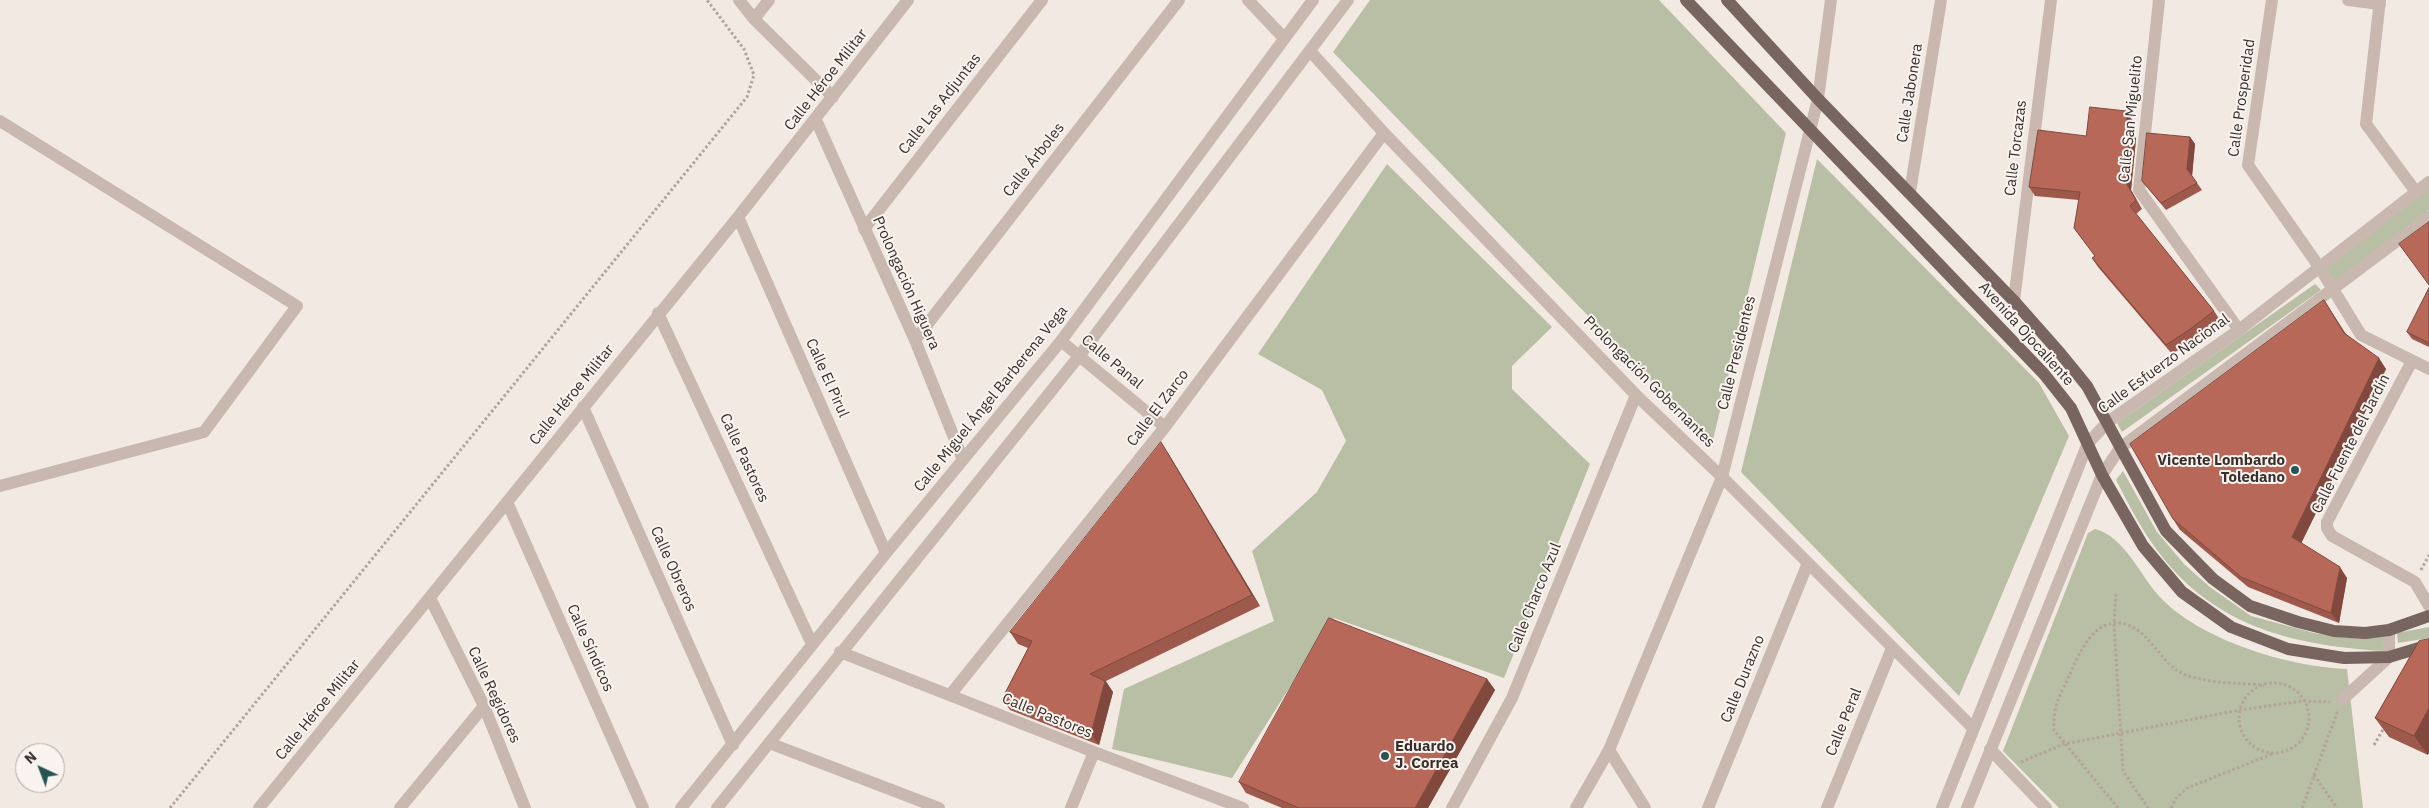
<!DOCTYPE html>
<html>
<head>
<meta charset="utf-8">
<style>
	body { margin:0 }
	#map { position:relative; width:2429px; height:808px; overflow:hidden; background:#f1e9e2; font-family:"IBM Plex Sans",sans-serif }
	canvas { display:block }
	.north { position:absolute; left:15px; top:743px; width:50px; height:50px; box-sizing:border-box; background:#f9f3ef; border:1px solid #aca5a1; border-radius:50%; rotate:317deg; font-size:14px; font-weight:700; line-height:20px; text-align:center; color:#382f2c }
	.north::after { content:''; display:block; margin:auto; width:18px; height:22px; background:#265554; clip-path:polygon(50% 0,100% 100%,50% 72%,0 100%) }
</style>
</head>
<body>
<div id="map">
<canvas width="2429" height="808"></canvas>
<div class="north">N</div>
</div>
<script>
const ctx = document.querySelector('canvas').getContext('2d');
ctx.lineJoin = 'round';
function paint(path, color) {
  ctx.fillStyle = color;
  ctx.fill(path, 'evenodd');
}
function trace(path, color, width, dash) {
  ctx.strokeStyle = color;
  ctx.lineWidth = width;
  ctx.lineCap = dash ? 'butt' : 'round';
  ctx.setLineDash(dash || []);
  ctx.stroke(path);
}
function drawText(font, color, halo, rows, align = 'center') {
  ctx.font = font + ' "IBM Plex Sans",sans-serif';
  ctx.lineWidth = 4;
  ctx.setLineDash([]);
  ctx.textBaseline = 'middle';
  ctx.strokeStyle = halo;
  ctx.fillStyle = color;
  for (const [text, x, y, turn = 0] of rows) {
    ctx.save();
    ctx.translate(x, y);
    ctx.rotate((+turn || 0) * Math.PI / 180);
    ctx.textAlign = isNaN(turn) ? turn : align;
    if (halo) ctx.strokeText(text, 0, 0);
    ctx.fillText(text, 0, 0);
    ctx.restore();
  }
}
paint(new Path2D(`
	M1370,0H1659L1786,133L1712,444L1333,52Z
	M1817,159L2039,383L2069,436L1959,696L1741,472Z
	M1387,164L1552,327L1512,366V389L1590,464L1504,678L1334,618L1232,778L1112,749L1124,689L1274,621L1252,551L1317,492L1346,441L1322,390L1258,354Z
	M2429,189V210L2335,281L2326,268Z
	M2315,284L2321,290L2122,432L2117,423Z
	M2123,471L2157,532L2185,565L2210,587L2251,616L2314,633L2347,638L2383,637V651C2290,645 2211,626 2154,546C2139,525 2128,503 2116,480Z
	M2095,529C2125,537 2139,574 2159,596C2199,640 2289,667 2347,669L2363,808H2059L2003,751L2088,533Z
	M2429,627V638L2398,643L2397,633Z`), '#b8bfa4');
trace(new Path2D(`
	M2421,570L2429,555
	M2116,594L2114,623L2123,771L2148,808
	M2239 718a35 35 0 1 1 70 0a35 35 0 1 1-70 0Z
	M2374,745L2385,726
	M2021,762L2064,744L2240,710L2303,701L2330,702
	M2314,775L2337,808
	M170,808L747,97L754,75L744,49L707,0
	M2118,808L2054,730C2054,724 2054,717 2055,711C2057,699 2064,687 2069,676C2079,653 2096,613 2128,625C2147,631 2161,660 2178,671C2200,684 2240,683 2264,685
	M2171,808L2176,798L2187,788L2272,754
	M2302,808L2338,710`), '#b4a399', 3, [2.5, 2.5]);
trace(new Path2D(`
	M739,0L754,19L833,97
	M1248,0L1284,38
	M2159,0L2139,190L2239,330
	M2272,0L2248,165L2320,268L2361,335L2429,369
	M2348,0L2380,4
	M2380,0L2366,124L2416,192
	M754,19L769,0
	M1311,52L1384,133L1636,395L1722,477L1972,727
	M816,120L915,340L963,460
	M0,121L297,306L204,432L0,486
	M1910,192L1941,0
	M738,217L886,553
	M864,229L1042,0
	M2014,301L2051,0
	M658,313L812,644
	M915,340L1179,0
	M1061,341L1165,427
	M2412,361L2327,522V528L2332,536L2415,582L2429,606
	M583,407L733,745
	M507,502L643,808
	M430,598L484,706L525,808
	M840,652L1094,752L1243,808
	M950,695L1165,427L1384,133
	M2343,699L2389,657V630
	M769,743L939,808
	M1990,749L2046,808
	M1609,750L1645,808
	M259,808L738,217L908,0
	M400,808L484,706
	M681,808L886,553L1061,341L1313,0
	M717,808L1080,355L1348,0
	M1071,808L1094,752
	M1452,808L1512,698L1636,395
	M1576,808L1609,750L1722,477L1818,99L1831,0
	M1708,808L1808,563
	M1827,808L1892,648
	M1942,808L2088,443L2108,422L2239,330L2429,182
	M1967,808L2102,475L2120,448L2429,217`), '#c8b8af', 12);
trace(new Path2D(`
	M1686,0L2044,374L2071,408L2102,475L2143,546L2182,592L2231,627L2288,649L2344,658L2389,657L2429,645
	M1727,0L1818,99L2014,301L2060,353L2087,386L2166,531L2213,579L2250,606L2298,622L2334,631L2365,633L2389,630L2429,616`), '#78655f', 12);
paint(new Path2D(`
	M2126,111L2132,120L2134,135L2136,139L2131,190L2142,209L2136,214L2214,311L2220,320L2196,339L2172,354L2098,267L2092,258L2095,256L2074,228L2079,200L2035,196L2029,187L2086,136Z
	M2190,137L2195,144L2192,176L2202,190L2166,210L2142,181Z
	M2429,288V347L2412,339L2407,332Z
	M2324,300L2346,334L2386,369L2301,543L2347,578L2339,623L2248,587L2180,530L2173,519Z
	M1168,453L1260,606L1106,681L1113,692L1099,745L1010,710L1002,699L1028,648L1018,644L1010,632Z
	M2419,641L2428,755L2389,737L2375,718Z
	M1487,679L1495,690L1428,808H1282L1246,793L1239,782Z`), '#9e594d');
paint(new Path2D(`
	M2126,111L2132,120L2134,135L2136,139L2131,190L2142,209L2125,181L2128,130Z
	M2190,137L2195,144L2192,176L2202,190L2187,169Z
	M2379,358L2386,369L2299,548L2292,537Z
	M1161,442L1168,453L1260,606L1252,595Z
	M2340,567L2347,578L2339,623L2331,613Z
	M1487,679L1495,690L1428,808H1415Z
	M1105,681L1113,692L1099,745L1091,734Z
	M2429,708V753L2428,755L2414,736Z`), '#81493e');
const building = new Path2D(`
	M2090,107L2126,111L2128,130H2130L2125,181L2136,200L2130,206L2214,311L2189,330L2166,345L2092,258L2095,256L2074,228L2080,192L2029,187L2038,130L2086,136Z
	M2147,133L2190,137L2187,169L2197,183L2161,203L2142,181Z
	M2429,222V285L2399,244Z
	M2429,288V343L2407,332Z
	M2324,300L2344,333L2379,358L2292,537L2340,567L2331,613L2241,577L2173,519L2130,444Z
	M1161,442L1252,595L1090,674L1105,681L1091,734L1002,699L1032,641L1010,632Z
	M1329,618L1487,679L1415,808H1299L1239,782Z
	M2429,639V708L2414,736L2375,718L2419,641Z`);
paint(building, '#b86859');
trace(building, '#81493e', 1);
for (const [x, y, r, color] of [
	[2295,470,5,"#265554"],
	[1385,756,5,"#265554"]
]) {
  const dot = new Path2D();
  dot.arc(x, y, r, 0, 2 * Math.PI);
  ctx.fillStyle = color;
  ctx.fill(dot);
  trace(dot, '#f9f3ef', 2);
}
drawText('15px', '#382f2c', '#f9f3ef', [
	["Calle Héroe Militar",826,80,-52],
	["Calle Jabonera",1910,93,-81],
	["Calle Prosperidad",2242,98,-82],
	["Calle Las Adjuntas",940,104,-52],
	["Calle San Miguelito",2131,119,-84],
	["Calle Torcazas",2016,148,-83],
	["Calle Árboles",1034,160,-52],
	["Prolongación Higuera",906,283,66],
	["Avenida Ojocaliente",2026,334,48],
	["Calle Presidentes",1737,353,-76],
	["Calle Panal",1112,362,40],
	["Calle Esfuerzo Nacional",2164,364,-36],
	["Calle El Pirul",827,378,66],
	["Prolongación Gobernantes",1649,382,45],
	["Calle Héroe Militar",572,395,-51],
	["Calle Miguel Ángel Barberena Vega",991,399,-51],
	["Calle El Zarco",1158,408,-53],
	["Calle Fuente del Jardín",2351,444,-63],
	["Calle Pastores",744,458,65],
	["Calle Obreros",673,569,66],
	["Calle Charco Azul",1535,598,-68],
	["Calle Síndicos",590,648,66],
	["Calle Durazno",1743,679,-68],
	["Calle Regidores",494,695,65],
	["Calle Héroe Militar",318,710,-51],
	["Calle Pastores",1047,716,22],
	["Calle Peral",1844,722,-68]
]);
drawText('bold 15px', '#382f2c', '#f9f3ef', [
	["Vicente Lombardo",2285,461],
	["Toledano",2285,478],
	["Eduardo",1395,747,"left"],
	["J. Correa",1395,764,"left"]
], 'right');
</script>
</body>
</html>
